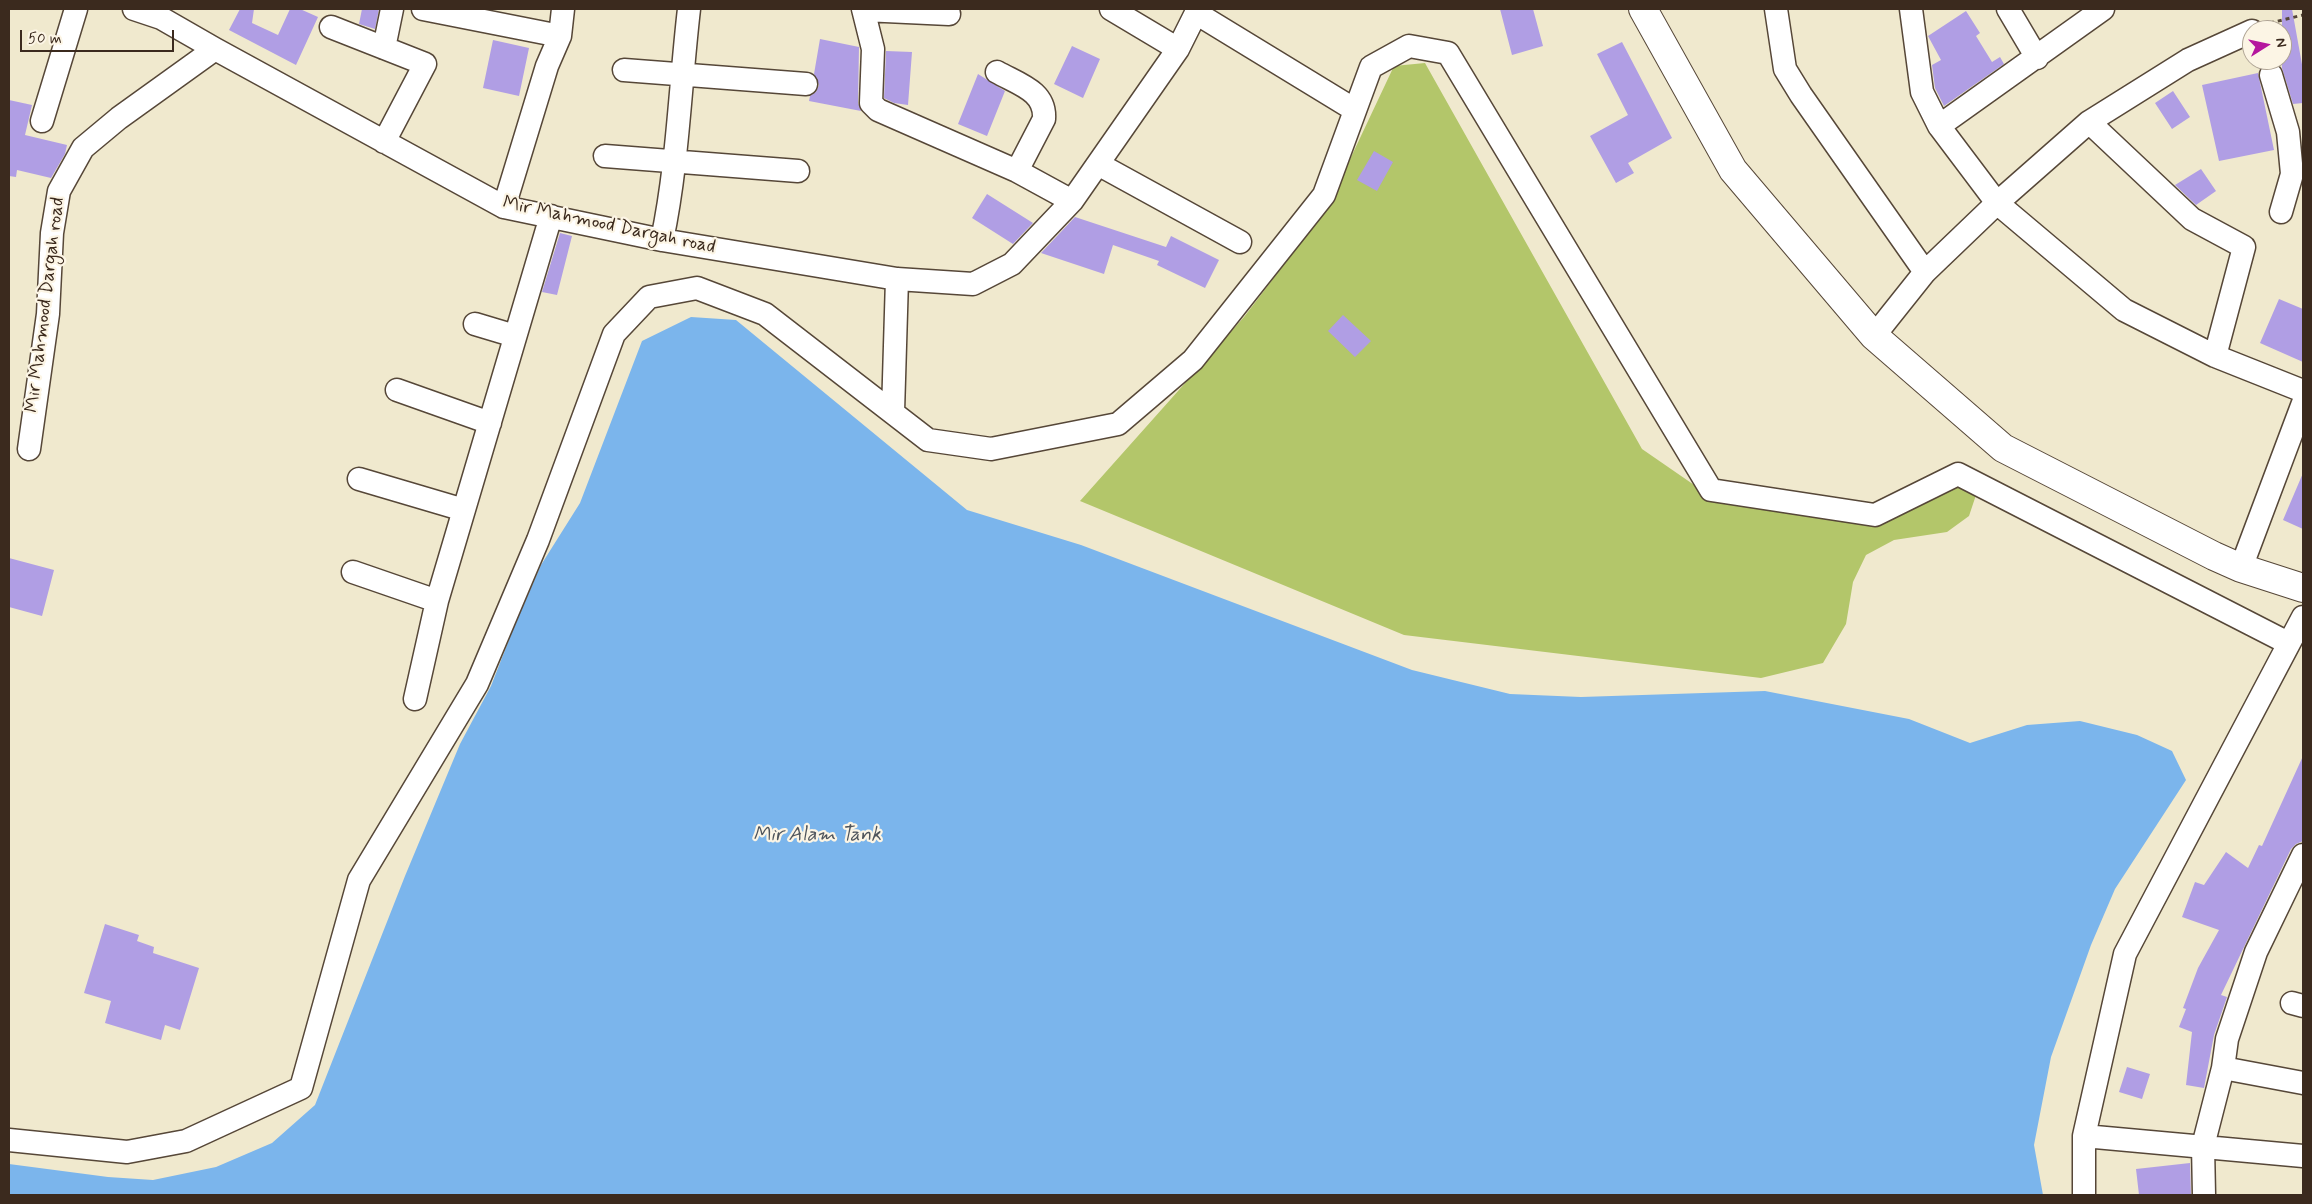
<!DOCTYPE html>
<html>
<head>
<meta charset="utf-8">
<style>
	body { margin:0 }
	#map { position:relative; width:2312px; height:1204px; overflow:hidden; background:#f0e9ce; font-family:Mynerve,sans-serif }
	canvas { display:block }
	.frame { position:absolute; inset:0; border:10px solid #3b2a1e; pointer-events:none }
	.north { position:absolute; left:2242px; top:20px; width:50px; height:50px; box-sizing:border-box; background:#fcf5e5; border:1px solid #afa495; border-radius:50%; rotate:80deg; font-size:14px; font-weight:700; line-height:20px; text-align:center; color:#3b2a1e }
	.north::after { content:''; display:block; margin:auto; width:18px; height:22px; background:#b5179e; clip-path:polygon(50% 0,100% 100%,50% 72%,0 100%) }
	.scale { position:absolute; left:20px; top:30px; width:154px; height:22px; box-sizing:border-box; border:2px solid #3b2a1e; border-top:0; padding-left:6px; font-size:15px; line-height:18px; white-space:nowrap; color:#3b2a1e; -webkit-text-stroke:4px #fcf5e5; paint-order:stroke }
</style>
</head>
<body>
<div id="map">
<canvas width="2312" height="1204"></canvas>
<div class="frame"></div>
<div class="north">N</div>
<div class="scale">50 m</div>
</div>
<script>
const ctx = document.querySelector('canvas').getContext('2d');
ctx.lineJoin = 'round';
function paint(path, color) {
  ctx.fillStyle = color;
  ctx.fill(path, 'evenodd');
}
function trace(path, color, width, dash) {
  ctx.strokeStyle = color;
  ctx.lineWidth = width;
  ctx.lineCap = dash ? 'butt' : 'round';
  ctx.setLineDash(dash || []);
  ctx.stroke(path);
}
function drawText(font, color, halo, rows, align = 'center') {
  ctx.font = font + ' Mynerve,sans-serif';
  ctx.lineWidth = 4.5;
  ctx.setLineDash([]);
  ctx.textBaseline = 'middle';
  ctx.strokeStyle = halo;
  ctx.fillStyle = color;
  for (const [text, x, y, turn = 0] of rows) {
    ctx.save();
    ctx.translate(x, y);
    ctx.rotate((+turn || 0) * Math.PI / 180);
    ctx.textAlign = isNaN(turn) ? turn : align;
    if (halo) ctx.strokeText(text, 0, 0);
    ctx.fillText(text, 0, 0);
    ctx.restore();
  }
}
paint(new Path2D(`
	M1425,63L1642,449L1713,498L1874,521L1957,478L1976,495L1969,516L1947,532L1894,540L1866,555L1853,582L1846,624L1823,663L1761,678L1404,635L1080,501L1244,317L1327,208L1394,66Z`), '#b3c66a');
paint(new Path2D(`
	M691,317L736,320L967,510L1081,545L1412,670L1510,694L1581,697L1765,691L1909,719L1970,743L2027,725L2080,721L2137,735L2172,751L2186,780L2115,889L2091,945L2051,1057L2034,1145L2043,1195H9V1164L108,1177L153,1180L216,1167L272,1143L315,1105L405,876L460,744L491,686L514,627L541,565L580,503L642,341Z`), '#7bb5ec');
paint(new Path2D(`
	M240,9H254L252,23L278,35L290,9H300L318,17L296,65L229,30Z
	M362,9H379L375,29L359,24Z
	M1500,9H1533L1543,46L1512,55Z
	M2282,9H2292L2303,70V103L2293,104L2282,68Z
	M1966,11L1980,33L1976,36L1992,62L2000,57L2004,64L1944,106L1935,88L1932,65L1941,60L1928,36Z
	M820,39L859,47L858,103L861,111L809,101L810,96L816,92L819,85L814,74Z
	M493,40L529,48L519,96L483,88Z
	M1622,42L1672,138L1628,163L1634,173L1616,183L1590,136L1628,115L1597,54Z
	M1072,46L1100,59L1083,98L1054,84Z
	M886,51L912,52L908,105L894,103L884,98Z
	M2258,73L2274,150L2219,161L2202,85Z
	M978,74L1005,91L987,136L958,124Z
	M2173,91L2190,117L2172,129L2155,103Z
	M9,100L32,105L25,135L67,145L65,154L51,178L17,170L16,177L9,176Z
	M1374,151L1393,162L1377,191L1357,180Z
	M2201,169L2216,191L2196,205L2175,185Z
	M987,194L1033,223L1013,244L972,218Z
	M1075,217L1166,247L1171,236L1219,260L1205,288L1157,265L1159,261L1113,245L1104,274L1041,253Z
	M560,233L572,236L557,295L542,292Z
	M2279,299L2303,309V362L2260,343Z
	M1343,315L1371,341L1355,357L1328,331Z
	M2303,473V529L2283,520Z
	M9,558L54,570L42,616L9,607Z
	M2303,756V841L2296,844L2291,849L2221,995L2227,997L2214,1035L2204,1088L2186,1085L2192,1032L2179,1027L2186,1009L2183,1008L2198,968L2219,930L2182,917L2195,882L2204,885L2226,852L2248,868L2259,845L2262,846Z
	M105,924L139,935L137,941L154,947L153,953L199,968L180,1030L165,1025L161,1040L105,1023L111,1001L84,993Z
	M2127,1067L2150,1074L2142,1099L2119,1092Z
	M2190,1163L2191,1195H2139L2136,1169Z`), '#b09ee4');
const street = new Path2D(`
	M134,9L161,18L215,49L504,207L662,240L897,279L973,284L1012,264L1072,201L1178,49L1198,9
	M423,9L560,36
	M863,9L873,49L871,103L878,110L1017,171L1072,201
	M1111,9L1178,49
	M1776,9L1785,69L1801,95L1925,272
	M1911,9L1922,92L1939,126L1997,203L2124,310L2215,356L2303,391
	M2008,9L2037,58
	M864,10L949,14
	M1196,13L1355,110
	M331,27L425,64L384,142
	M384,48L392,9
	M624,70L806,84
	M997,72C1018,84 1046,91 1044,119L1017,171
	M2271,75L2288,132L2292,174L2281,212
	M42,121L76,9
	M2089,122L2192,219L2244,247L2215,356
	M1939,126L2103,9
	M605,156L798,171
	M1098,164L1240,242
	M504,207L547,66L560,36L563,9
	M662,240C678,164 680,86 689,9
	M475,324L515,336
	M1874,336L1925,272L1997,203L2089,122L2188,60L2252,31
	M397,390L490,423
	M893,412L897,279
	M29,449L48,314L52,233L59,191L83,148L119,118L215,49
	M359,479L464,510
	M2241,568L2303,403
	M353,572L437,601
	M415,699L437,601L551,216
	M2292,1003L2303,1006
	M2223,1068L2303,1083
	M2084,1136L2303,1156
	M9,1140L127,1152L186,1141L301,1088L359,880L477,684L538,540L614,334L649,297L697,288L765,314L928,440L991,449L1118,424L1193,360L1324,195L1371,67L1409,46L1448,53L1711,490L1875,515L1958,474L2288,643
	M2084,1195V1136L2125,954L2303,617
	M2204,1195L2203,1146L2223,1068L2227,1039L2256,952L2303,855`);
const secondary = new Path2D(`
	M1643,9L1733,170L1874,336L2003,448L2214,556L2241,568L2303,588`);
trace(street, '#564738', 25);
trace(secondary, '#564738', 30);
trace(new Path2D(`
	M2270,23L2303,15`), '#564738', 3, [4, 4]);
trace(street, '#fff', 22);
trace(secondary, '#fff', 28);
drawText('19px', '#3b2a1e', '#fcf5e5', [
	["Mir Mahmood Dargah road",609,226,12],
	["Mir Mahmood Dargah road",46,305,-83]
]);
drawText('italic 20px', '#4e545c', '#fcf5e5', [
	["Mir Alam Tank",817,836]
]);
</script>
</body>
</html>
